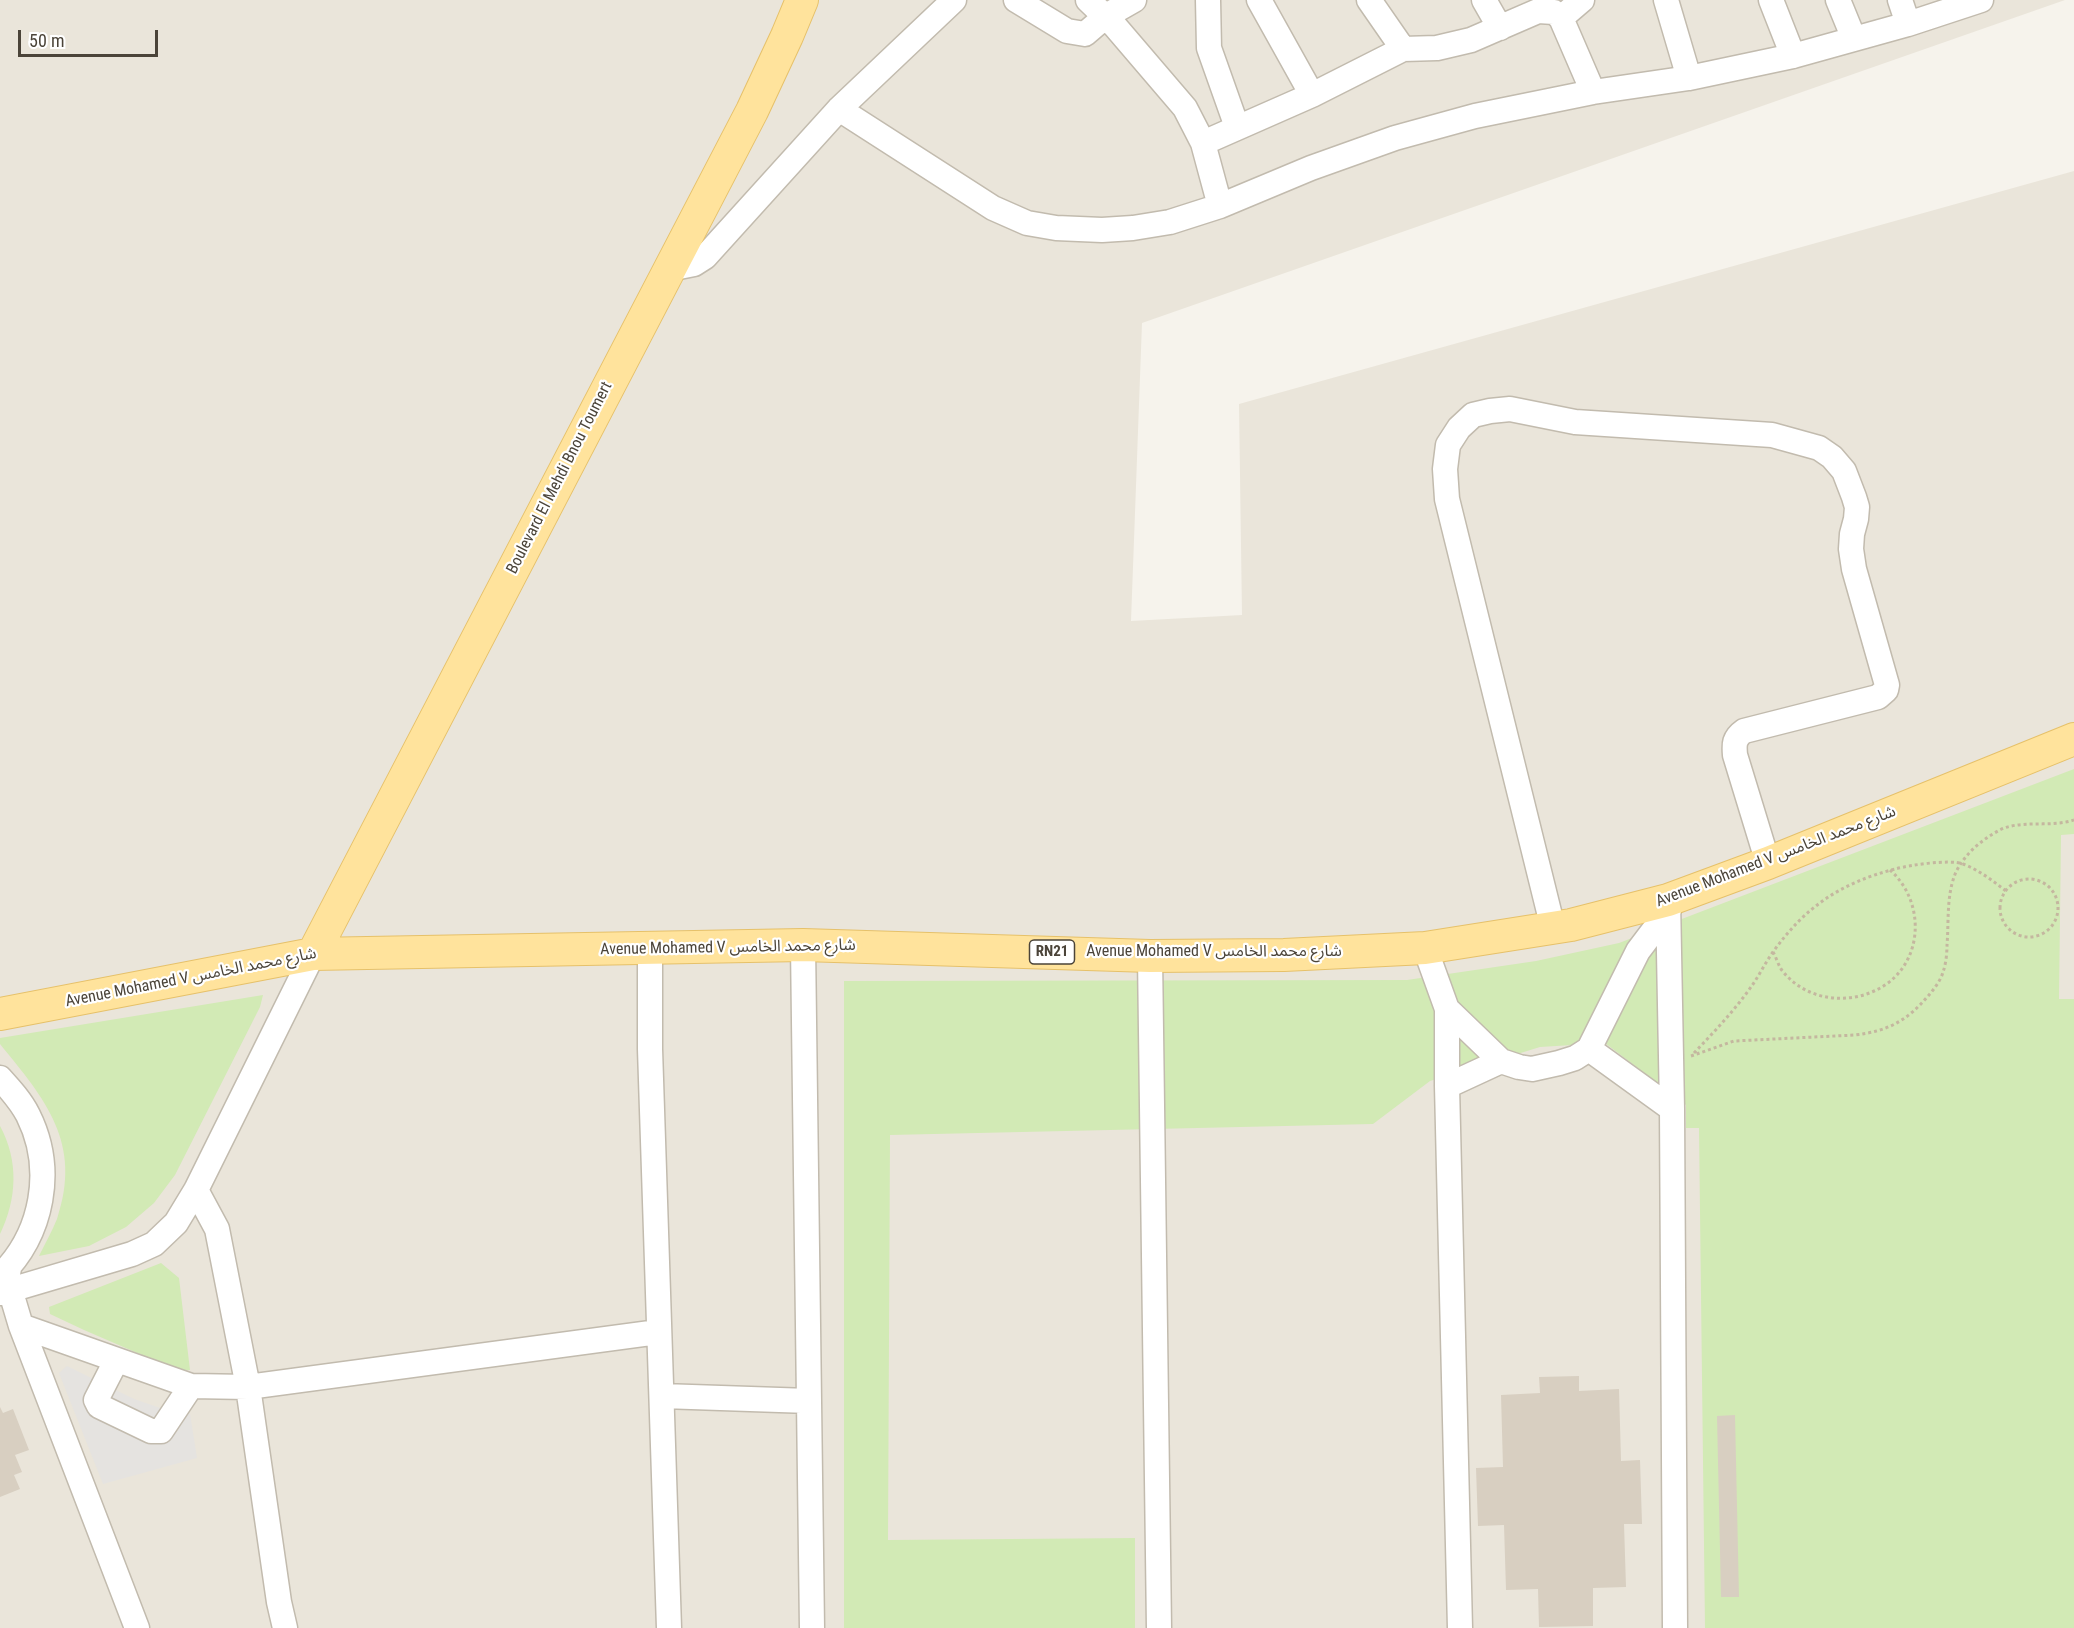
<!DOCTYPE html>
<html>
<head>
<meta charset="utf-8">
<style>
	body { margin:0 }
	#map { position:relative; width:2074px; height:1628px; overflow:hidden; background:#f6f3ec; font-family:"Roboto Condensed",sans-serif }
	canvas { display:block }
	.scale { position:absolute; left:18px; top:30px; width:140px; height:27px; box-sizing:border-box; border:3px solid #4b4439; border-top:0; padding-left:8px; font-size:18px; line-height:21px; white-space:nowrap; color:#4b4439; -webkit-text-stroke:4px #fff; paint-order:stroke }
</style>
</head>
<body>
<div id="map">
<canvas width="2074" height="1628"></canvas>
<div class="scale">50 m</div>
</div>
<script>
const ctx = document.querySelector('canvas').getContext('2d');
ctx.lineJoin = 'round';
function paint(path, color) {
  ctx.fillStyle = color;
  ctx.fill(path, 'evenodd');
}
function trace(path, color, width, dash) {
  ctx.strokeStyle = color;
  ctx.lineWidth = width;
  ctx.lineCap = dash ? 'butt' : 'round';
  ctx.setLineDash(dash || []);
  ctx.stroke(path);
}
function drawText(font, color, halo, rows, align = 'center') {
  ctx.font = font + ' "Roboto Condensed","Noto Sans Arabic",sans-serif';
  ctx.lineWidth = 4.5;
  ctx.setLineDash([]);
  ctx.textBaseline = 'middle';
  ctx.strokeStyle = halo;
  ctx.fillStyle = color;
  for (const [text, x, y, turn = 0] of rows) {
    ctx.save();
    ctx.translate(x, y);
    ctx.rotate((+turn || 0) * Math.PI / 180);
    ctx.textAlign = isNaN(turn) ? turn : align;
    if (halo) ctx.strokeText(text, 0, 0);
    ctx.fillText(text, 0, 0);
    ctx.restore();
  }
}
paint(new Path2D(`
	M0,0H2065L1142,323L1131,621L1242,615L1239,404L2074,171V1628H0Z`), '#eae5da');
paint(new Path2D(`
	M2074,769V834L2061,835L2059,999H2074V1628H1705L1699,1128H1686V1105L1605,1043L1540,1047L1430,1081L1373,1124L890,1135L888,1540L1135,1538V1628H844V981L1407,980L1536,961L1619,943Z
	M263,995L260,1007L175,1175L154,1203L126,1227L89,1246L39,1256C45,1244 52,1231 57,1219C83,1143 45,1099 0,1044V1038Z
	M0,1126C19,1161 17,1199 0,1234Z
	M161,1263L179,1278L190,1370L179,1371L84,1330L50,1314L49,1307Z`), '#d2eab5');
paint(new Path2D(`
	M67,1366L134,1399L166,1410L190,1414L197,1458L103,1484L59,1373Z`), '#e5e3e0');
paint(new Path2D(`
	M1579,1376V1391L1619,1389L1621,1461L1640,1460L1642,1524H1624L1626,1587L1593,1588V1626L1539,1627L1538,1589L1506,1590L1504,1525L1478,1526L1476,1468L1503,1467L1501,1395L1540,1393L1539,1377Z
	M0,1407L3,1413L13,1409L29,1450L15,1455L22,1472L14,1475L20,1489L0,1497Z
	M1735,1415L1739,1597H1721L1717,1416Z`), '#d8cfc1');
const minor = new Path2D(`
	M1016,0L1067,31L1085,34L1106,16L1134,0
	M1088,0L1114,25L1185,108L1203,143L1220,206
	M1208,0L1209,48L1237,127
	M1259,0L1312,95
	M1369,0L1403,49
	M1484,0L1500,28
	M1666,0L1689,78
	M1771,0L1793,56
	M1838,0L1854,39
	M1900,0L1908,24
	M1561,18L1582,0
	M839,109L993,208L1027,223L1056,228L1102,230L1133,228L1170,222L1220,206L1311,168L1395,138L1475,116L1593,92L1689,78L1793,56L1908,24L1981,0
	M1203,143L1312,95L1403,49L1437,48L1471,40L1538,11L1554,12L1561,18L1593,92
	M669,269L694,264L705,257L839,109L954,0
	M1668,900L1672,1109L1675,1628
	M1553,928L1447,499L1445,469L1448,445L1459,428L1473,415L1490,411L1510,409L1575,422L1772,435L1819,448L1832,457L1844,471L1854,497L1857,507L1856,519L1852,534L1851,549L1854,569L1887,685L1886,690L1878,697L1744,731C1734,738 1734,744 1735,755L1768,863
	M803,945L812,1628
	M1425,948L1447,1009V1086L1460,1628
	M650,949V1049L669,1628
	M1150,956L1159,1628
	M1447,1009L1501,1061L1519,1067L1532,1069L1559,1063L1575,1058L1589,1049L1638,951L1669,910
	M1589,1049L1672,1109
	M0,1078C10,1089 21,1101 28,1115C55,1169 43,1234 0,1276
	M1447,1086L1501,1061
	M196,1190L217,1229L248,1387L279,1602L285,1628
	M9,1268L7,1279L21,1326L137,1628
	M0,1293L132,1254L154,1244L176,1223L196,1190L313,954
	M21,1326L191,1386L248,1387L658,1332
	M116,1361L96,1400L99,1406L151,1431H161L191,1386
	M662,1396L809,1401`);
const major = new Path2D(`
	M313,954L752,111L787,36L802,0
	M0,1014L313,954L803,945L1150,956L1284,955L1425,948L1571,925L1668,900L1768,863L2074,739`);
trace(minor, '#c2bbae', 27);
trace(major, '#e6c16a', 34);
trace(new Path2D(`
	M2000 908a29 29 0 1 1 58 0a29 29 0 1 1-58 0Z
	M1773,952C1776,957 1778,964 1781,969C1806,1003 1855,1007 1888,983C1925,955 1923,899 1890,870
	M1694,1053C1714,1032 1734,1011 1751,987C1759,976 1765,963 1773,952C1806,906 1841,883 1895,869C1910,865 1950,859 1963,864C1979,870 1993,881 2006,891
	M1691,1056L1734,1041L1855,1035C1888,1031 1907,1021 1929,995C1934,989 1941,980 1943,972C1946,964 1947,953 1947,945C1949,921 1946,895 1956,872C1965,854 1980,841 1998,831C2018,819 2050,828 2074,820`), '#c4b79f', 3, [3, 3]);
trace(minor, '#fff', 24);
trace(major, '#ffe39c', 32);
for (const [x, y, w] of [
	[1052,952,45]
]) {
  const box = new Path2D();
  box.roundRect(x - w / 2, y - 12, w, 24, 4.5);
  ctx.fillStyle = '#fff';
  ctx.fill(box);
  trace(box, '#4b4439', 1.5);
}
drawText('bold 15px', '#4b4439', null, [
	["RN21",1052,952]
]);
drawText('16px', '#4b4439', '#fff', [
	["Boulevard El Mehdi Bnou Toumert",560,478,-63],
	["Avenue Mohamed V شارع محمد الخامس",1776,857,-21],
	["Avenue Mohamed V شارع محمد الخامس",728,948,-1],
	["Avenue Mohamed V شارع محمد الخامس",1214,952],
	["Avenue Mohamed V شارع محمد الخامس",191,978,-11]
]);
</script>
</body>
</html>
